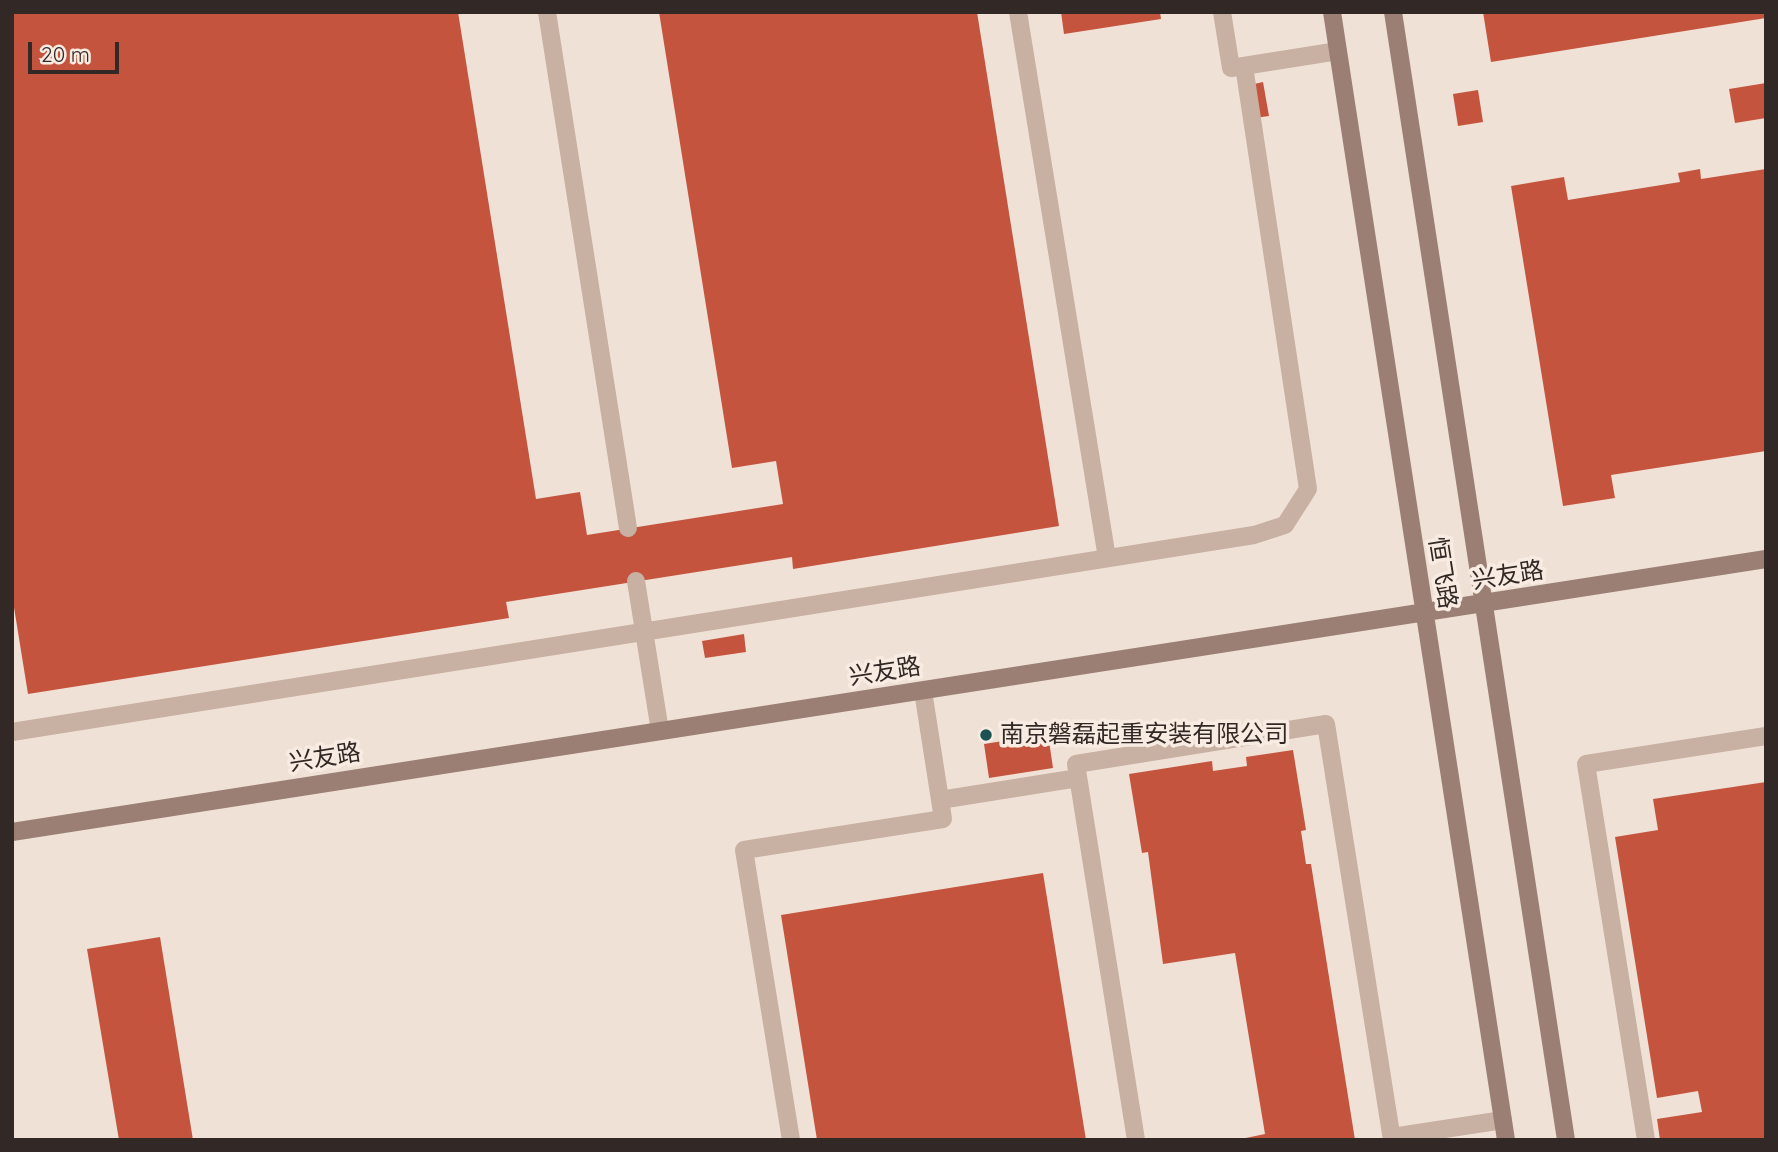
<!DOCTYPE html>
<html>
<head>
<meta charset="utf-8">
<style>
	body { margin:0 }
	#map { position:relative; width:1778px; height:1152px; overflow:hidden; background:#f0e1d6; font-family:Quicksand,sans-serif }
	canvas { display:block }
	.frame { position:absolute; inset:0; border:14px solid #322825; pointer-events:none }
	.scale { position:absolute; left:28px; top:42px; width:91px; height:32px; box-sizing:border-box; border:4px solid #322825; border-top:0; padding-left:9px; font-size:21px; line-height:24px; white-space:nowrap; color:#322825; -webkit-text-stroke:5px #f8ece2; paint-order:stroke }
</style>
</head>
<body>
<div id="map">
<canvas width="1778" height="1152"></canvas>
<div class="frame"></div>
<div class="scale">20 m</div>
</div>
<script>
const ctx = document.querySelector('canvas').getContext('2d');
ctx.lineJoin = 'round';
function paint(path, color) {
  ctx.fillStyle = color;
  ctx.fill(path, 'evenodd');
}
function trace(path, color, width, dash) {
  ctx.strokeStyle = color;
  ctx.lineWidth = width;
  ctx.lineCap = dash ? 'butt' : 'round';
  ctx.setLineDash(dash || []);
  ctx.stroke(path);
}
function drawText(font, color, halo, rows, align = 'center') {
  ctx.font = font + ' Quicksand,"Noto Sans SC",sans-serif';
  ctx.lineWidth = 7;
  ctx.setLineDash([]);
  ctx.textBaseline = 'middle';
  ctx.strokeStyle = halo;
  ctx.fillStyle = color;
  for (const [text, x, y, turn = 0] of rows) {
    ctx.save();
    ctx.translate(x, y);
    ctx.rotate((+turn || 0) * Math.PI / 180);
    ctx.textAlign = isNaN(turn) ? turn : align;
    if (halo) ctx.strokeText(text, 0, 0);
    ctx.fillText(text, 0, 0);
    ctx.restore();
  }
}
paint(new Path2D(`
	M12,12H458L536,499L580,492L587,535L783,504L776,461L732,468L659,12H977L1059,526L793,569L792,557L506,602L509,618L28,694L12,595Z
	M1061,12H1160L1161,19L1064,34Z
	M1483,12H1766V18L1491,62Z
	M1263,82L1269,116L1255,118L1250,85Z
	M1766,83V118L1735,123L1729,89Z
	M1478,90L1483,122L1458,126L1453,94Z
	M1700,169L1701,179L1766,169V451L1611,475L1615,498L1563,506L1511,186L1564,177L1568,200L1680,182L1678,173Z
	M744,634L746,652L705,658L702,641Z
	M1048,734L1053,768L989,778L984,744Z
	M1293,750L1306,830L1301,831L1306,864H1311L1355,1140H1236L1265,1134L1235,953L1163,964L1148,852L1142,853L1129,774L1212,761L1213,771L1247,766L1246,757Z
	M1766,782V1140H1660L1657,1119L1702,1112L1698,1091L1657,1098L1615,837L1658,830L1653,799Z
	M1043,873L1086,1140H817L781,915Z
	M160,937L193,1140H119L87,949Z`), '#c5543f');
trace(new Path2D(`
	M547,12L628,528
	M1018,12L1107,558
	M1222,12L1231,68L1338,51
	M636,581L660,731
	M12,732L1254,535L1285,525L1308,489L1244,66
	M940,800L1078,778
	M1392,1137L1503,1120
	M791,1140L744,850L943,819L923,691
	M1136,1140L1076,764L1326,724L1392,1140
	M1646,1140L1586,764L1766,736`), '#c8b0a2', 18);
trace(new Path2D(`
	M1332,12L1506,1140
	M1393,12L1566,1140
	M12,832L1766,559`), '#9b7f74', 18);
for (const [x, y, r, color] of [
	[986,735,7,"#1b5352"]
]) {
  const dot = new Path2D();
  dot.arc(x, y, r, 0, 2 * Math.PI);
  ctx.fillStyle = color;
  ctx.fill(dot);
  trace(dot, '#f8ece2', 2.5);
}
drawText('24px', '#322825', '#f8ece2', [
	["恒飞路",1442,573,81],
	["兴友路",1508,576,-9],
	["兴友路",885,672,-9],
	["兴友路",325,758,-9]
]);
drawText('24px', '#322825', '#f8ece2', [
	["南京磐磊起重安装有限公司",1000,735]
], 'left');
</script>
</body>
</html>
